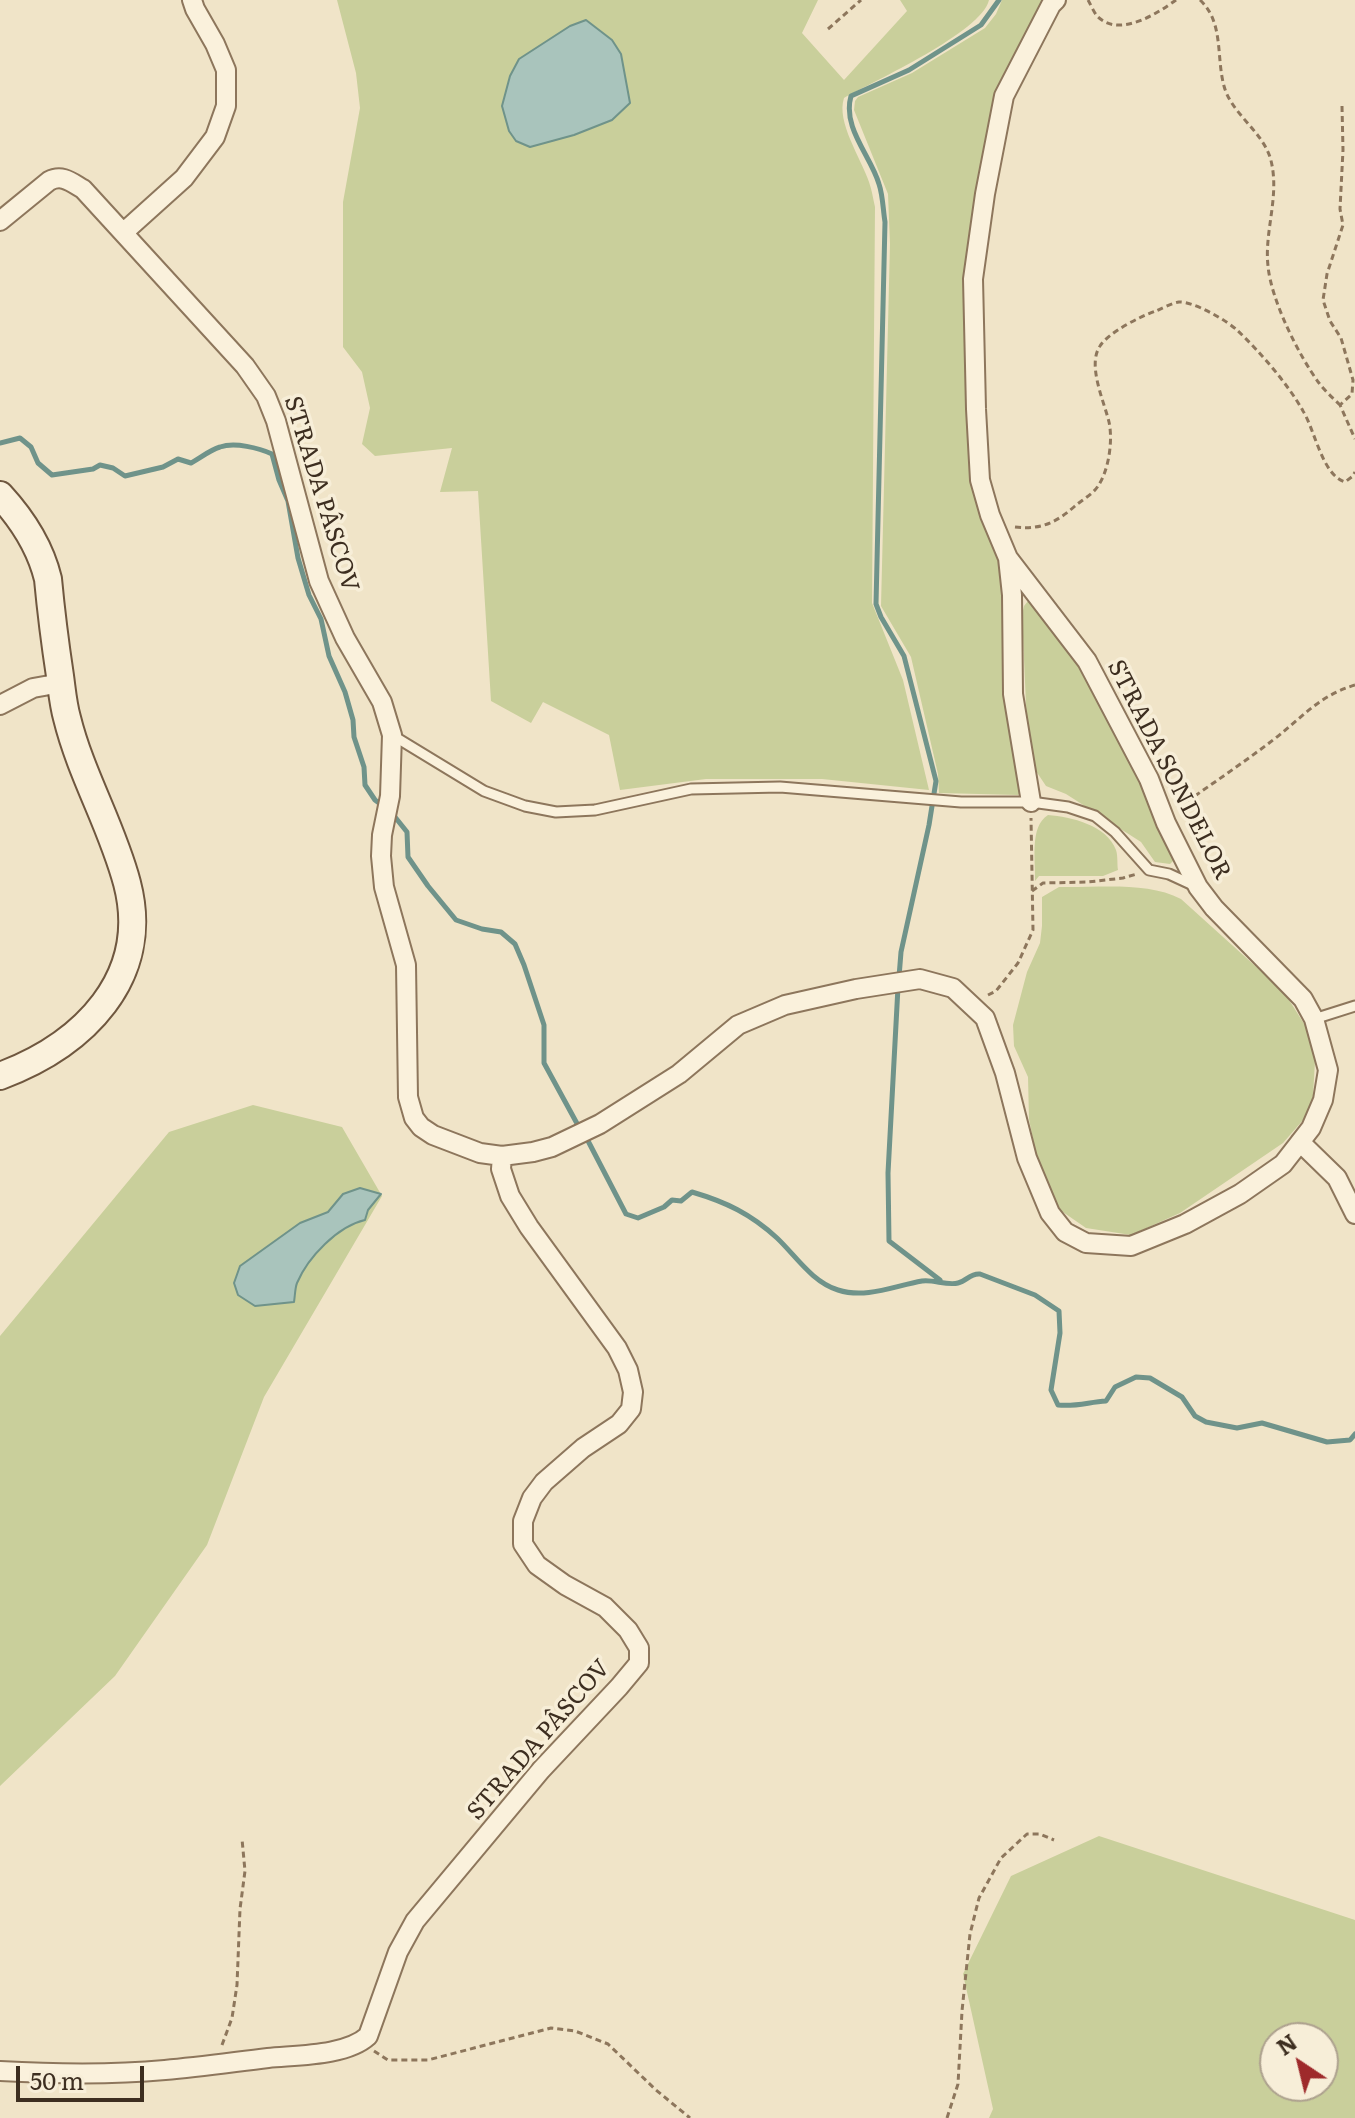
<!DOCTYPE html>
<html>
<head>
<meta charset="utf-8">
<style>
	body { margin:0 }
	#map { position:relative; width:1355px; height:2118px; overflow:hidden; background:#f0e4c8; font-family:Literata,serif }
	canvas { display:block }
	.north { position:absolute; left:1259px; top:2022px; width:80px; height:80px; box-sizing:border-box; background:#f7eed8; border:2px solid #ada18e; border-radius:50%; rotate:325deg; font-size:22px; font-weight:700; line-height:32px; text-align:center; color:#3d2e20 }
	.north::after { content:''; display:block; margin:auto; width:28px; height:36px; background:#9e2a2b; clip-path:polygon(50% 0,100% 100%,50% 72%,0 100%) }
	.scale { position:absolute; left:16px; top:2066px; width:128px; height:36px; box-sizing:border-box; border:4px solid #3d2e20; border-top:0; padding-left:10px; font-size:24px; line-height:28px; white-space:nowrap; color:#3d2e20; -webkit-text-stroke:6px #f7eed8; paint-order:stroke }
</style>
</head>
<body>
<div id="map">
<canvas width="1355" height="2118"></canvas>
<div class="north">N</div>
<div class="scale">50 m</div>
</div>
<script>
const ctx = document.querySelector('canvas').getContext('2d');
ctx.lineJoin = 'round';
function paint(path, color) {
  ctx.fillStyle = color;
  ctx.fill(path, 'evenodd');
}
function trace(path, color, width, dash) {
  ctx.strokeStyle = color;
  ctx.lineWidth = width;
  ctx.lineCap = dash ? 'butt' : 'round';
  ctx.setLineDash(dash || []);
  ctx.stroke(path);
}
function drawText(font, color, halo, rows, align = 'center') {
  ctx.font = font + ' Literata,serif';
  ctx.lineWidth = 7;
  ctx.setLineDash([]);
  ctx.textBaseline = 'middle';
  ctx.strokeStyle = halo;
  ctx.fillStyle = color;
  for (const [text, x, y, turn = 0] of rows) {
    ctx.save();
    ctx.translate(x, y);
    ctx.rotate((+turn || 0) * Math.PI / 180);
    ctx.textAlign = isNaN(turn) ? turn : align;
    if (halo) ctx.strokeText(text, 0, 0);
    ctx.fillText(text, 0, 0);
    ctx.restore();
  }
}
paint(new Path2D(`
	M337,0H818L802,33L844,80L907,11L900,0H989C982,32 874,81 844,98C836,122 861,158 869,182C872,190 873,199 875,207L872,603L903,680L929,790L822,779H706L620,790L609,735L543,702L531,723L491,701L478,491L440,492L452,448L375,456L362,444L370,408L362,372L343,347V202L360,108L356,73Z
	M1002,0H1051L998,87L989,122L971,272V445L998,546L1023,791L1018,795L939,793L938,774L911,657L881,606L890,244L888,194L854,110L855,101L858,97L912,73L985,28L996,14Z
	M1028,601L1038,604L1082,662L1143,782L1176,858L1170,864L1155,862L1141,842L1066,794L1046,786L1036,771L1027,726L1022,615L1024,606Z
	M1048,815C1071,817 1107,825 1116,850C1118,856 1117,864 1118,870L1103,876H1039L1035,881C1036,861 1029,827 1048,815Z
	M1059,887C1097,888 1147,881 1181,899L1284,992L1308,1030L1315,1061L1313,1096L1310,1112L1283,1143L1180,1213L1131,1235L1086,1228L1060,1210L1040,1175L1029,1119L1028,1077L1014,1046L1013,1025L1027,972L1040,943L1042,926V897Z
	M253,1105L342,1127L382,1196L264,1397L207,1545L115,1676L0,1786V1336L169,1132Z
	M1099,1836L1355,1920V2118H989L993,2109L963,1974L1011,1876ZM1275,2038H1323V2086H1275Z`), '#c9cf9b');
const water = new Path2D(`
	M586,20L612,40L621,54L630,103L612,120L574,135L530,147L516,141L509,131L502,106L510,76L519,59L570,26Z
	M360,1188L381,1194L368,1210L365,1220C338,1226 308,1257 297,1283C295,1288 295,1296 294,1302L255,1306L238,1295L234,1283L240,1266L300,1223L328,1212L343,1194Z`);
paint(water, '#a9c4bc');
trace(water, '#6f938a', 2);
trace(new Path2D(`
	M0,443L20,438L31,447L38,463L52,475L93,469L100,465L113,468L125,476L163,467L178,459L191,463C200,458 210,450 220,447C235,442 259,448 272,454L279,480L288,501L298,558L309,595L321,619L329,656L345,692L353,720L354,737L364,767L365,785L375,800L383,806
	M391,812L407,832L408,857L428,886L456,920L482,929L501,932L515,944L524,965L544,1025V1063L580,1129
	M899,977L901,952L929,825L936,781L904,656L881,617L876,604L885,222C883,210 883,196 879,184C871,156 842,128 851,96L909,70L981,25L999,0
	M898,987L888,1173L889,1241L940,1280
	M586,1137L626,1214L638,1218L664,1207L672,1200L681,1201L692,1192C726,1202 751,1214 777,1238C796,1256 812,1282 838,1290C866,1299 894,1286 922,1281C933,1279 947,1286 958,1283C967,1281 970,1273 980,1274L1035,1295L1059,1311L1060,1333L1051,1390L1058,1405C1076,1407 1089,1402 1106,1401L1115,1387L1136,1377L1150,1378L1182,1397L1195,1416L1206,1422L1237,1428L1262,1423L1327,1442L1350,1440L1355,1434`), '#6f938a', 5);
const lane = new Path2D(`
	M392,735L484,791L525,806L556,812L595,810L691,789L780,787L961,802H1031L1068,807L1095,816L1115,832L1149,870L1169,874L1195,886
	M1314,1019L1355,1006`);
const street = new Path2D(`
	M0,221L49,181C62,174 71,182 83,189L245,366L266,396L276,421L319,581L345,638L382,702L392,735L390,796L382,835L381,856L384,887L406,965L408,1097L414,1118L421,1127L433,1135L480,1153L502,1156L533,1152L552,1147L600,1124L679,1074L738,1025L785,1005L856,989L920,979L953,988L985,1018L1005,1073L1027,1158L1050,1213L1065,1232L1086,1243L1131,1246L1185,1224L1240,1194L1283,1164L1311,1128L1323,1100L1328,1070L1314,1019L1303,999L1214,908L1198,887L1166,823L1149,779L1087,661L1008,558L990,515L980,480L976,409L973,279L985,194L1004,96L1051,5L1056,0
	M124,232L184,178L215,137L226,106V70L215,44L195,9L192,0
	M1008,558L1012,595L1013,694L1031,802
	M0,705L33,688L61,683
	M1300,1142L1337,1178L1355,1214
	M0,2071C55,2074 110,2075 165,2070C199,2067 234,2062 268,2058C297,2055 346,2056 368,2036L398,1952L415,1921L541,1770L619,1687L639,1663V1648L628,1630L605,1607L565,1585L537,1565L523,1544V1521L532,1498L544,1482L583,1448L619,1424L631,1409L633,1392L628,1370L617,1348L529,1227L510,1196L501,1169L502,1156`);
const secondary = new Path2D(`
	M0,495C23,520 40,546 48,579C51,611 55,643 60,676C62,690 63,704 67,718C81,775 112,826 127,883C152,978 83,1045 0,1076`);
trace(lane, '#8d765c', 13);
trace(street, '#8d765c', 22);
trace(secondary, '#6f573f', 30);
trace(new Path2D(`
	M1088,0C1091,5 1094,13 1098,17C1120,38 1158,13 1176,0
	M1200,0C1224,22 1216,57 1224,86C1231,113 1261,130 1270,157C1281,194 1264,230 1268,266C1271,300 1299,356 1319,383C1325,391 1333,398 1340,405
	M828,29L861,0
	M1342,106L1343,150L1340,209L1343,225L1327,274L1323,300L1330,321L1341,338L1353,380L1352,394L1340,405L1355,439
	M1015,527C1040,530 1056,523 1075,506C1082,500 1093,494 1098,486C1109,470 1113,440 1109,422C1104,401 1087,365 1100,346C1109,332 1141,316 1156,311C1163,308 1172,303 1179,302C1193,301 1228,321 1238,331C1260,352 1288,384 1303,411C1315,430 1322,475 1345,482L1353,476L1355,472
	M1177,805L1192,798C1219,779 1247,760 1273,740C1302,718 1318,696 1355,685
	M1032,891L1043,883L1088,882L1123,878L1137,874
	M988,995L996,991L1018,963L1033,930L1031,818
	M222,2045L232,2018L237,1985L240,1909L245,1871L242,1839
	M374,2051L388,2060H428L551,2028L575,2031L608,2044L656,2090L690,2118
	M947,2118L958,2084L962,2011L970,1934L979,1898L1001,1858L1027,1834H1040L1054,1840`), '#8d765c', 3, [6, 4]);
trace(lane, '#faf1dc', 9);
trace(street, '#faf1dc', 18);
trace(secondary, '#faf1dc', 26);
drawText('24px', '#3d2e20', '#f7eed8', [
	["STRADA PÂSCOV",321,494,73],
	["STRADA SONDELOR",1169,770,63],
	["STRADA PÂSCOV",539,1740,-49]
]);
</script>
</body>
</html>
